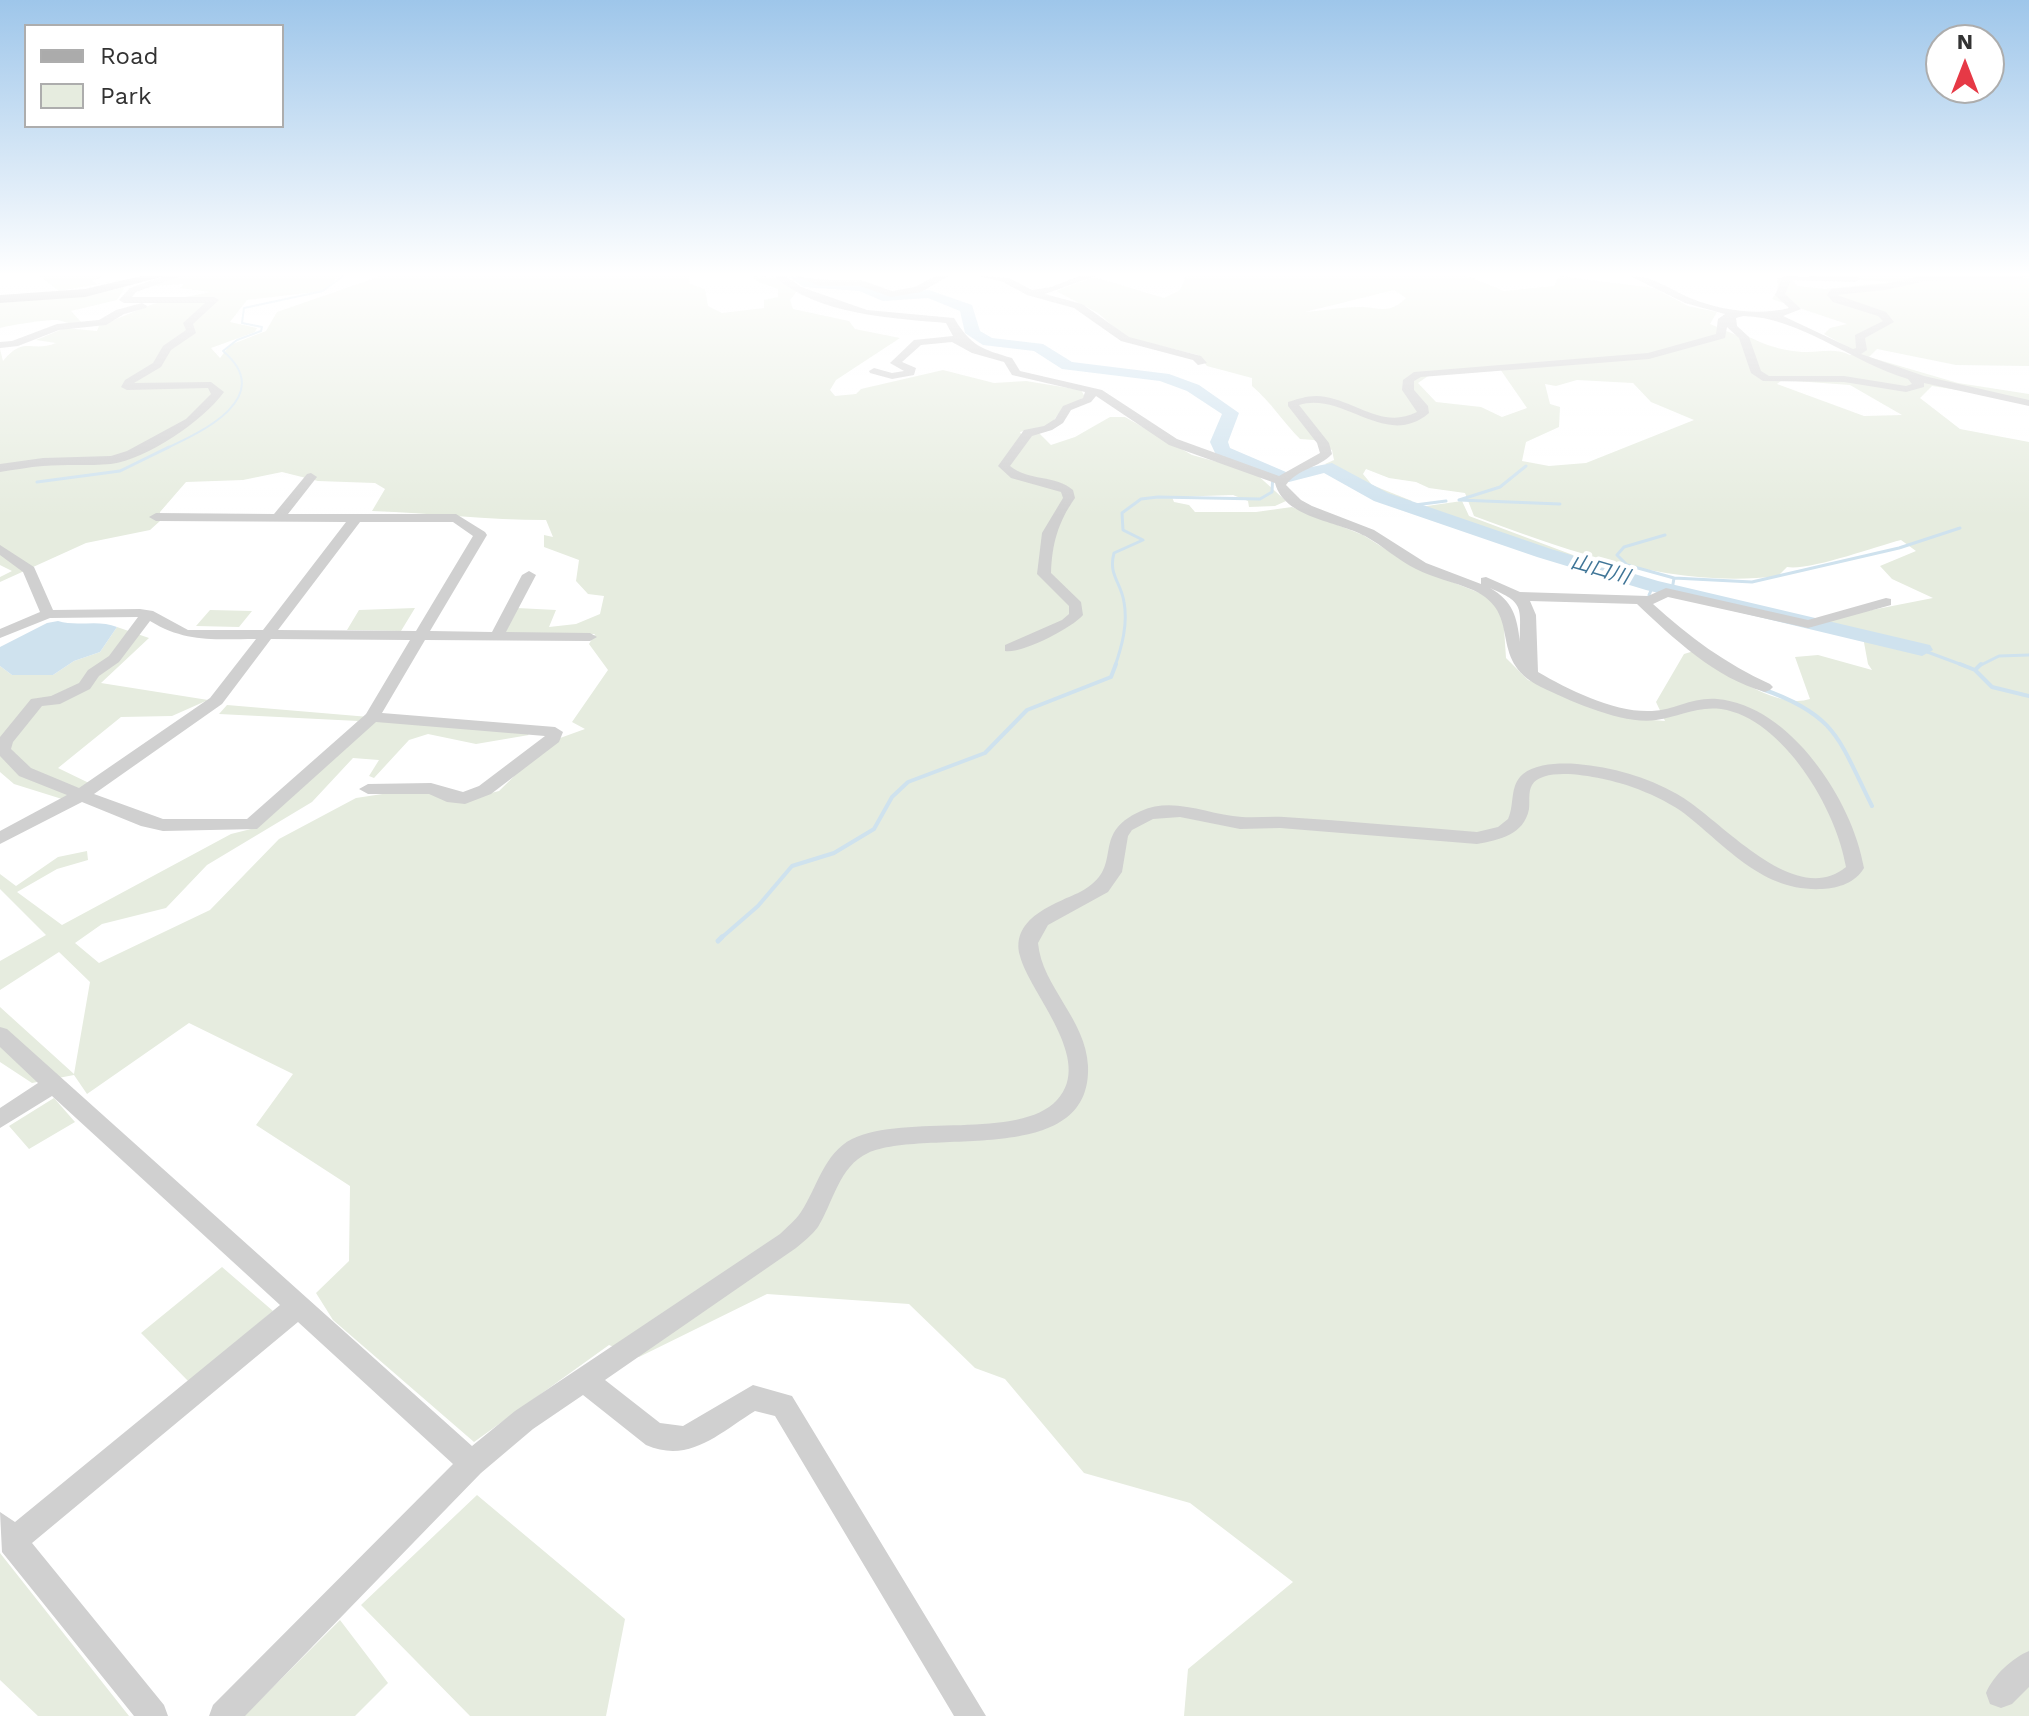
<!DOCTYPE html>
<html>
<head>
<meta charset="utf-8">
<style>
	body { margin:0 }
	#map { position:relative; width:2029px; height:1716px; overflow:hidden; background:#fff; font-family:"Work Sans",sans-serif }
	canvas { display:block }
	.legend { position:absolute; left:24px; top:24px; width:260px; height:104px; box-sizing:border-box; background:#fff; border:2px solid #adadad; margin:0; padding:10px 14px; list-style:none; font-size:24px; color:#333 }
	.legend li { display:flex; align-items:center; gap:16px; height:40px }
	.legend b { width:40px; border:2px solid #adadad }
	.north { position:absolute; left:1925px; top:24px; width:80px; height:80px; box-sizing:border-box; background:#fff; border:2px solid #adadad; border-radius:50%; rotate:0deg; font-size:22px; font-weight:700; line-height:32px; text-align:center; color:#333 }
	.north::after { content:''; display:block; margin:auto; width:28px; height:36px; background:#e63946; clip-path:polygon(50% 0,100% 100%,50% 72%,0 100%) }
</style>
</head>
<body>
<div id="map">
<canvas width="2029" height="1716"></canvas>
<ul class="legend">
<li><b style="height:10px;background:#ababab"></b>Road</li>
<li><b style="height:22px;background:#e6ecdf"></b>Park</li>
</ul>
<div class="north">N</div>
</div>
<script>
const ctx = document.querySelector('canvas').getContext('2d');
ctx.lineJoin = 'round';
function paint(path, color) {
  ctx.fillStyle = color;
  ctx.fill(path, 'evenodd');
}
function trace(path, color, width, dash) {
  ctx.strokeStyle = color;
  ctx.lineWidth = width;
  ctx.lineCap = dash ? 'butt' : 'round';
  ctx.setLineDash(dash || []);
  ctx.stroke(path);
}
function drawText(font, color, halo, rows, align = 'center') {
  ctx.font = font + ' "Work Sans","Noto Sans JP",sans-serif';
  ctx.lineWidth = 8;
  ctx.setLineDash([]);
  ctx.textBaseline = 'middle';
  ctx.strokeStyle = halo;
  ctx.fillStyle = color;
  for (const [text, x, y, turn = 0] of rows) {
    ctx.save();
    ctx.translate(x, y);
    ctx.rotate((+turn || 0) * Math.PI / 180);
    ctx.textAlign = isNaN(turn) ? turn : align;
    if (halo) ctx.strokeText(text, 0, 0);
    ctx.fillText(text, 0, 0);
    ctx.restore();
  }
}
paint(new Path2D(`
	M39,276H103L92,281L97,284L145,276L59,291Z
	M178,276H339L324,291L247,300L230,322L257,328L255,332L211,348L220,358L230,345L266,331L277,312L381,276H689L690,284L705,289L708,306L722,313L764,308V300L778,297V289L756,281L753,276L775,277L797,291L790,300L793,309L849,321L855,329L900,338L836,380L830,390L835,396L856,394L861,389L943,370L994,383L1026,381L1081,390L1085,397L1063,408L1050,425L1020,432L1022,436L1039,433L1051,445L1075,437L1110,417H1125L1192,455L1254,472L1286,501L1275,506L1249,507L1248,501L1233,495L1172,497L1174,502L1189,505L1195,512H1256L1292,507L1363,535L1414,567L1485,595L1503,613L1506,658L1528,680L1628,718L1665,721L1656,702L1684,654L1694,651C1722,670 1776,710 1810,699L1795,657L1818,655L1872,670L1868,664L1863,637L1823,628L1831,618L1933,598L1892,579L1880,566L1916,551L1901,540C1874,547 1809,571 1787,567L1778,576C1674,589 1570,552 1474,516L1465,493L1429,488L1416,482L1389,478L1366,469L1363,474L1372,485L1412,501L1402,502L1325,464L1334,460L1332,450L1314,440L1300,439C1283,422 1271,402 1252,386V378L1207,366L1198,355L1125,337L1098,313L1056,291L1094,277L1164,298L1180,290L1186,276H1468L1504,291L1554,286L1559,276L1654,288L1688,306L1717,312L1710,324L1736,335L1735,329C1755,342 1782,352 1807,352C1824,352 1834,348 1850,355L1863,350H1853L1824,334L1830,328L1847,324L1772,299L1778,290L1777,278L1793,280L1797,286L1825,289L1893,282L1802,276H2029V366L1956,365L1877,349L1869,357L1958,383L2029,394V401L1932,386L1920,398L1960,429L2029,442V1716H1184L1188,1669L1293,1582L1190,1503L1084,1473L1005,1379L975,1368L909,1304L767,1294L639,1357L609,1345L474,1442L333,1320L316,1293L349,1261L350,1186L256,1125L293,1074L189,1023L87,1094L74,1075L32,1083L0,1062V1007L74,1074L90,982L59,952L0,990V961L46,935L0,889V874L16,886L58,857L87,851L88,860L57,869L17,892L62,925L231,834L255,828L358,721L219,714L227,705L523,730L529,735L476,744L428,734L409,740L374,778L369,776L379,760L353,758L312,802L207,865L166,908L102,924L75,943L99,963L210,910L279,839L356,798L422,788L459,801L499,791L549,742L585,729L572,722L608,670L589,644L595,634L505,633L517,608L556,610L549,627L576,624L600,614L604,596L588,594L576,581L579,560L544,547V535L553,537L546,520C488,520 431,513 372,511L385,489L375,483L318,481L282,472L243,480L186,482L160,512V521L150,530L86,543L0,582V577L12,571L0,565V349L3,361C24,335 31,353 56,343L36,340L65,328L97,331L99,326L153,304L210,292L180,288L184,284L153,286L152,283ZM1394,290L1406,298C1388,316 1378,306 1358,307C1340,307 1322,311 1305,312ZM1500,369L1527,408L1502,417L1481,407L1436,402L1418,383L1431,374ZM1577,380L1633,383L1651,402L1694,420L1586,463L1549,466L1522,461L1526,442L1559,427L1560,407L1550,404L1545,384L1556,386ZM1782,380L1850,385L1902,415L1864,416L1777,384Z
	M125,287L117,300L71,311L82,323C70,325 67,322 57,320C49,319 9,325 0,328V303L83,296Z
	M1462,501L1469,516L1573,555L1575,559L1420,507Z
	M415,608L401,631L347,630L359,610Z
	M210,610L252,611L239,627L196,626Z
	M117,627L149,638L101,683L208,700L172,716L121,717L58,768L89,783L62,799L14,784L0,772V666L12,675H53L74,661L100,652Z
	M54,1098L75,1122L29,1149L9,1126Z
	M222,1267L273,1311L189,1382L141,1333Z
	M477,1495L625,1619L606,1716H470L361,1605Z
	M0,1553L129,1716H38L0,1680Z
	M340,1620L388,1683L355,1716H244Z`), '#e6ecdf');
paint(new Path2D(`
	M58,621C77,627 99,619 117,627L100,652L74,661L53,675H12L0,666V647L47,623Z`), '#cfe2ee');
trace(new Path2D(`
	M165,449C202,432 277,397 223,351L237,340L261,331L262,327L242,323L244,308L323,291L343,276`), '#cfe2ee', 2);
trace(new Path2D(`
	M1526,466L1500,487L1459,500L1560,504
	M37,482L120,471L169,447
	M1407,506L1446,501
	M1665,535L1624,547L1617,555L1627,565L1674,578
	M1672,590L1674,578L1752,582L1899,548L1960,528
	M1649,595L1653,586
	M1922,650L1965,666
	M1115,666C1122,646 1128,624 1124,602C1121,582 1108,575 1114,553L1143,540L1123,530L1122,513L1141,499L1158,497L1260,499L1272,492L1273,472
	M1979,666L1999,656L2029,655`), '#cfe2ee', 3);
trace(new Path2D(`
	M1960,664L1975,670L1992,687L2029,696
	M1975,670L1981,664
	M1762,689C1837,715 1839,740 1872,806
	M720,939L758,906L792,866L834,853L874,829L892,797L908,782L985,753L1027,710L1111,677L1116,664`), '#cfe2ee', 4);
trace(new Path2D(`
	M718,941L722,937`), '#cfe2ee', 5);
paint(new Path2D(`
	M787,276L862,283L885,293L929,290L972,305L980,331L992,338L1043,344L1072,362L1169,374L1199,385L1239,413L1228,442L1230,448L1286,472L1332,463L1388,493L1551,549L1658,581L1930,645L1933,650L1922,656L1646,590L1537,557L1374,501L1324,473L1289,482L1216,455L1210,442L1222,414L1187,391L1160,381L1062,369L1034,351L983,345L965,333L960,311L928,298L883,301L859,291L804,287Z`), '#cfe2ee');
paint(new Path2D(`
	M165,276H181L136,292L132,297H214L219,300L193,324L196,333L171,350L161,367L134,383L211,382L224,392C203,421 147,459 111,464C89,466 65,464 43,466C29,467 14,470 0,472V464L43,458L111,456L127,451L186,419L211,394L208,388L127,390L121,387L125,380L153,363L163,346L186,330L183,323L205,303H124L119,300L130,288Z
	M774,276H786L801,287L867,310L954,318C971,346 981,349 1012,358L1020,371L1102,390L1177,439L1279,476L1320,453L1317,443L1288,406V402C1301,398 1312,394 1326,397C1358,403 1384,429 1417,412L1402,390L1403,380L1414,372L1648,353L1716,334L1718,319L1725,314L1685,303L1630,276C1652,276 1670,289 1690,298C1719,310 1758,316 1789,308L1775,295L1783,276L1858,277L1860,279L1855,282L1791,280L1785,294L1801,309L1783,316L1853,349L1856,348L1855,335L1883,321L1878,316L1833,302L1827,295L1831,289L1885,284L1921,276H2025L2020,279L1926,281L1885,290L1837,295L1886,312L1894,322L1865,338L1867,350L1861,354L1924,376L2029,400V406L1924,383V387L1906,392L1844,382L1763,381L1751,373L1739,338L1727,327L1725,338L1649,359L1421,377L1414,381V390L1428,406L1429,413C1386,450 1344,391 1299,405L1329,443L1332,454C1319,468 1297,469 1286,485L1301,500L1312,506L1374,530L1426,563L1481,584V578L1486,577L1520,592L1648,596L1666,588L1808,620L1886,598L1891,599V605L1808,628L1668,597L1653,604C1689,637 1726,664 1770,684L1773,687L1770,690L1765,692C1715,678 1673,638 1637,604L1530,601L1536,615L1538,672C1569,690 1615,713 1652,711C1675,710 1692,697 1717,699C1790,705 1853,801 1864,868C1855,883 1839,888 1822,889C1761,892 1726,845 1681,811C1666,801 1649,793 1632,787C1612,780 1546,763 1532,785C1528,792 1530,801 1529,809C1524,835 1499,840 1477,844L1280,828L1240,829L1180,817L1153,819L1132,830L1128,836L1122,872L1108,892L1048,925L1038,943C1042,987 1086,1019 1088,1066C1092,1170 926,1127 868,1153C839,1166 833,1203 818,1227C812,1235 804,1241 796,1248L605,1380L660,1423L683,1426L753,1385L792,1396L986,1716H954L775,1416L755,1411C719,1433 690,1464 646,1445L583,1395L533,1429L481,1473L245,1716H209L213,1705L453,1464L298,1322L32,1543L164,1705L168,1716H134L2,1552L0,1512L15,1522L280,1305L52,1096L0,1128V1108L38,1083L0,1047V1027L7,1029L472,1446L515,1411L780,1234C787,1227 795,1221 801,1212C817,1188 824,1153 852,1139C906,1113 1019,1141 1057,1100C1095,1060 1030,994 1020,956C1010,918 1055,904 1080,892C1128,867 1087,835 1141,811C1174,796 1208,815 1242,817C1256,818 1270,816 1284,817C1348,821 1413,827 1477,832L1498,827L1508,819C1515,804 1509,786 1523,774C1537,763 1561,763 1577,764C1612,767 1647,777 1677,794C1719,817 1794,910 1846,867C1837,810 1783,718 1721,709C1696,706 1679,717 1656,720C1623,725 1570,701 1541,687C1485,659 1525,614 1473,590C1454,582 1434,578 1416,569C1398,560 1383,546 1365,536C1337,521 1284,518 1275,483L1169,445L1096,396L1091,402L1071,410L1063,423L1052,430L1032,436L1010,466C1028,481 1056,475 1073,490L1075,498C1058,522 1052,544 1051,573L1081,602L1083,615C1072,628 1022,654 1005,651V645L1062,620L1069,614V606L1037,574L1042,533L1063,498L1061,492L1011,478L998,466L1024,430L1044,426L1055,419L1063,406L1083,398L1085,392L1012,375L1004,362L972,353L952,342L921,345L902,362L916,368L914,375L892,379L870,373L869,371L874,368L892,373L904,371L890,363L914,340L953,336L946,323C892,318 817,315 774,276ZM1743,316C1800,317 1851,362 1908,379L1912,384L1906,386L1844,376H1769L1761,371L1749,337L1737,326L1736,318ZM1490,588C1525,603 1520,607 1520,642C1517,617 1513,601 1490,588Z
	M796,276L820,280H861L892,291L915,287L936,276H949L921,292L891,297L860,286H819Z
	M979,276L1009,278L1032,290L1051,287L1080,276H1095L1045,294L1082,304L1129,337L1201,356L1207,363L1198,365L1193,360L1121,341L1074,308L1027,295L1003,282Z
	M142,303L147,306L146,308L124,314L106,325L59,330L18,346L0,348V342L12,341L57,324L99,320L116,310Z
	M311,473L317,477L288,514H456L485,532L487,535L430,631L492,632L522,575L529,571L536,575L506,632L590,633L597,637L590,641L425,640L382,713L555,727L563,732L559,742L491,794L465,804L447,802L429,794H368L359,789L368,784L431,783L463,792L479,786L545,736L376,722L257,829L163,831L141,826L82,802L0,844V831L67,795L19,776L0,756V737L31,699L51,696L79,683L88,670L109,656L138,617L50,618L0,638V629L40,612L23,572L0,555V545L34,567L53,610L140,609L153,611L188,630H263L346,522L156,521L149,517L156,513L274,514L307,474ZM360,522H453L473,536L416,631L278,630ZM150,621C186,643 215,639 256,639L210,698L79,788L31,768L11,749L13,742L42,706L60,704L90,689L99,676L119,662ZM271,639L410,640L366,714L247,819H163L94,794L222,704Z
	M2029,1651V1687L2012,1704L2001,1708L1990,1704L1986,1693C1993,1676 2012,1658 2029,1651Z`), '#d0d0d0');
paint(new Path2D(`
	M141,276H165L85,297L0,303V295L85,289Z`), '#ababab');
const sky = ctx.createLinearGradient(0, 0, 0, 517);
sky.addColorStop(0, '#9ec6ea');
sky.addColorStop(0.53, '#fff');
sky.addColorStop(1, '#ffffff00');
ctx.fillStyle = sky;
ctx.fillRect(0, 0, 2029, 517);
drawText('italic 20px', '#3f7597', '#fff', [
	["山口川",1600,570,16]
]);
</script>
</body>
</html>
